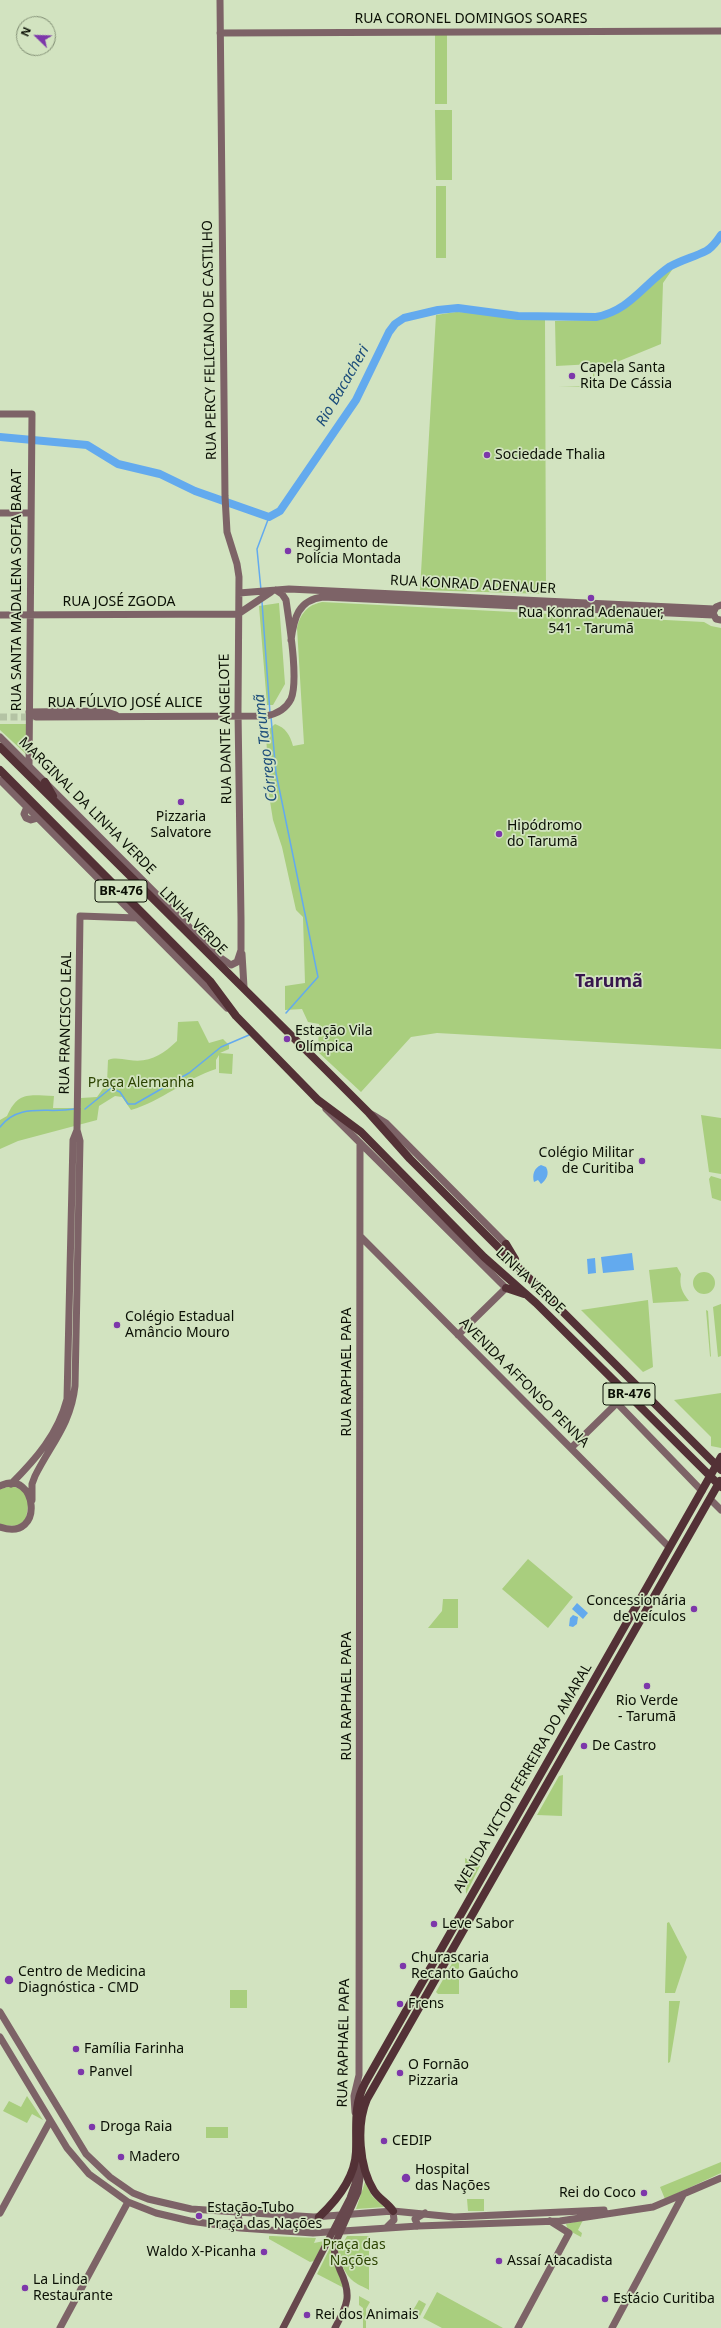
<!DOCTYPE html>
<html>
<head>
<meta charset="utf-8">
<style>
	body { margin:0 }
	#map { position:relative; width:721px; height:2328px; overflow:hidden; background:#d2e3c0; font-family:"Noto Sans",sans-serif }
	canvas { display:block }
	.north { position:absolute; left:16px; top:16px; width:40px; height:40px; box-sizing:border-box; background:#d2e3c0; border:1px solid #828f75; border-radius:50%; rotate:293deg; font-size:11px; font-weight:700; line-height:16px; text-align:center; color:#0b1005 }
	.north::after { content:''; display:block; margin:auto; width:14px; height:18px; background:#7d37aa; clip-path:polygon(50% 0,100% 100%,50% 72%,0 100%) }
</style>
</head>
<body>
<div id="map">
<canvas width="721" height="2328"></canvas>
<div class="north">N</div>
</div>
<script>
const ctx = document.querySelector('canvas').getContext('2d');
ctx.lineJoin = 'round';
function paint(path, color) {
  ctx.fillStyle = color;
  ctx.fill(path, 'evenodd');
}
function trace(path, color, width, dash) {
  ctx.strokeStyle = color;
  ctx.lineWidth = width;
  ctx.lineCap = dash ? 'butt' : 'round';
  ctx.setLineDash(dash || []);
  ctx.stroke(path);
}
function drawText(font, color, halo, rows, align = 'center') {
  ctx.font = font + ' "Noto Sans",sans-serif';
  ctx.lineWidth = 3.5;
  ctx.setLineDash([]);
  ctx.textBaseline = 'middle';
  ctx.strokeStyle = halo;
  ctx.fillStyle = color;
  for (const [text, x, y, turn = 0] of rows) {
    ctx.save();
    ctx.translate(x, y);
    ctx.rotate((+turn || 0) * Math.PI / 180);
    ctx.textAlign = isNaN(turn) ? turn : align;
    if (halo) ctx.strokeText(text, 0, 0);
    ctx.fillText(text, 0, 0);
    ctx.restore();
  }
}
paint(new Path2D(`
	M435,34H447V104H435Z
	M435,110H452V180H436Z
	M436,186H446V258H436Z
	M672,270L663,283L661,344L612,364L594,369L595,387H558L593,386V364L556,366L555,321L596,320L635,300L667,271Z
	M456,312C486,312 515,319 545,320L546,594L420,590L436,315Z
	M322,602L704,622L711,626L721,628V1049L437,1033L411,1037L361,1092L318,1052L319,1024L308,1022L302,1009L285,1010V986L305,983L303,917L296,910L282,847L273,820L269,795L266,732L275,724C286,728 290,735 293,746L304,744L297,628C300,614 307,605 322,602Z
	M279,603L285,684L273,705H267L259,606Z
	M0,724H26V754L0,730Z
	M198,1021L209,1043L223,1039L229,1045V1049L220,1053L233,1054L232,1074L219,1073V1055L216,1060V1069C185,1079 162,1101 131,1110L122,1097L115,1096L99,1106L97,1120L18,1141L0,1149V1120L7,1116C18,1091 29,1095 54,1096L53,1108H81V1098L97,1097L107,1083L108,1060C115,1057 121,1059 129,1060C150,1063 162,1055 177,1041L178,1022Z
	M701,1115L721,1118V1174L709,1172Z
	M711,1176L721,1179V1201L712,1198L709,1179Z
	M677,1267L681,1274C679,1286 682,1292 689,1301L653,1303L649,1270Z
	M693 1283a11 11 0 1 1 22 0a11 11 0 1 1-22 0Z
	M648,1300L653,1367L643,1372L581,1310Z
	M721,1304V1356L718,1357L713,1307Z
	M706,1310L708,1311L711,1357L710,1356Z
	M721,1393V1448L711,1446V1437L674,1400Z
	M12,1486L22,1490L29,1498L26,1519L18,1526L0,1525V1489Z
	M528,1559L573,1597L548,1628L502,1589Z
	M443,1599H458V1628H428L442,1611Z
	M563,1775L562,1816L537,1815L559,1776Z
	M465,1858L480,1866L466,1894Z
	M669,1922L687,1957L675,1993H665L667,1923Z
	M454,1960L459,1961V1994H438L436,1992Z
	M230,1990H247V2008H230Z
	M669,2001H680L670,2062L668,2063Z
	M27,2096L43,2120L32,2114L27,2123L3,2111L9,2101L21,2107Z
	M206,2127H228V2138H206Z
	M721,2162V2173L665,2199L660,2187Z
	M365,2182L372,2196L384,2207L356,2209Z
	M467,2199H484V2211H468Z
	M583,2220L578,2230L582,2233L581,2237L568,2230L566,2224Z
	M272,2236L316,2238L314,2243L324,2241L314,2261L310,2262L269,2239V2236Z
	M347,2236H369V2290C364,2287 356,2284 352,2280C344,2273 336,2254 338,2243H343Z
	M331,2246L333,2260L344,2288L317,2274Z
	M437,2292L503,2328H442L423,2318Z
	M359,2296L370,2302L366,2309V2328H363V2308L359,2305Z
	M419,2300L426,2304L420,2316L412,2312Z`), '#a9ce7e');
paint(new Path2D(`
	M541,1165L546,1167C550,1174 546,1180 541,1184L538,1180L534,1182C532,1175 534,1168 541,1165Z
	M632,1253L634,1270L603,1273L601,1257Z
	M595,1258L596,1273L588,1274L587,1259Z
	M577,1603L588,1613L583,1619L572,1609Z
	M573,1615L578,1617L577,1624L573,1627L569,1626L570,1618Z`), '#63aaee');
trace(new Path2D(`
	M261,590L257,549L269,517
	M262,602L270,713
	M271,717L276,773L318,977L286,1013
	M85,1109L111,1088L120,1092L128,1104H135L189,1073L221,1047L249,1035
	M0,1127C19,1102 47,1114 74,1109`), '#63aaee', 1.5);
trace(new Path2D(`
	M0,437L87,445L118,464L160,474L195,491L269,517L280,511L356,400L389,332L395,324L404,318L438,310L458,308L518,316L596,317C629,311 643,285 669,267C681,260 694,257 706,251C712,248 717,241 721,235`), '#63aaee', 8);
trace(new Path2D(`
	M0,717H34`), '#b4c3a4', 7, [7, 3.5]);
trace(new Path2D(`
	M220,0L225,496L227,532L237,564L239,577L238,711L241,919V950L237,962L231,965L221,958
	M220,33L721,31
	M0,414H32L29,767
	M0,513H31
	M239,593L289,589L714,609
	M721,605L716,607L713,613L716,619L721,620
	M238,614L271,592
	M0,615L238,614
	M291,640C294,618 298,600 323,597L713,615
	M29,712L104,711L116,715
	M36,717L266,716C277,714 286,709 291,699C299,680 289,622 286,600L282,594L276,590
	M0,737L223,961
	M0,780L227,1008
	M27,807L24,814L26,818L31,820L38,818
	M242,954L244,987
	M326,1109L506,1288L458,1335
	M373,1115L386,1123L506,1244
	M361,1237L669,1547
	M571,1448L617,1403L702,1491
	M11,1484C36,1459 58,1434 67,1399L73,1140L77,1130
	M0,1486C37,1467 46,1543 0,1527
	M710,1499L721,1510
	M32,1500V1484L35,1476C51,1444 71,1424 75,1386L80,1141L77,1130L80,916L137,918
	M0,2012L86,2154L110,2177L133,2193L148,2199L191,2209L314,2217L393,2211L454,2217L604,2210
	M0,2037L67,2148L89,2174L128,2202L156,2213L190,2221L240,2228L313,2233L418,2226L560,2221L653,2207L721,2178
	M355,2112L354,2096L359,2075L360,1143
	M0,2213L50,2121
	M238,2213L240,2228
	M418,2226L415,2219L425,2213
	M386,2228L394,2220L393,2211
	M298,2232V2216
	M60,2328L128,2202
	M518,2328L569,2233L550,2221
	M612,2328L683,2195`), '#7d6367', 7);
trace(new Path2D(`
	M283,2328L350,2198L355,2184L356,2161
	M335,2328C348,2304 352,2295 340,2270C337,2261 334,2255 334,2246L358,2192L362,2164`), '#67484d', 7);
trace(new Path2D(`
	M0,747L326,1070L369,1113L410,1159L721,1470
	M0,770L210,981L236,1016L318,1100L361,1132L484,1257L536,1303L721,1487
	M45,782L53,796
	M506,1244L515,1259
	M506,1288L524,1294
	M393,2211C388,2203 379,2199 374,2191C359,2167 356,2125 367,2099L720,1481
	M319,2217C337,2200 355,2178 356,2152C357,2128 353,2105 365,2083L721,1457`), '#533136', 8);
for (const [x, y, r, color] of [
	[572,376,4,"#7d37aa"],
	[487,455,4,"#7d37aa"],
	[288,551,4,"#7d37aa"],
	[591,598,4,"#7d37aa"],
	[181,802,4,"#7d37aa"],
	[499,834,4,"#7d37aa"],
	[287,1039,4,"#7d37aa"],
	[642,1161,4,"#7d37aa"],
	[117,1325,4,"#7d37aa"],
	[694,1609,4,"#7d37aa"],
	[647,1686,4,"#7d37aa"],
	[584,1746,4,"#7d37aa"],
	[434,1924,4,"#7d37aa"],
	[403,1966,4,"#7d37aa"],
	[9,1980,5,"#7d37aa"],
	[400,2004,4,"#7d37aa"],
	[76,2049,4,"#7d37aa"],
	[81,2072,4,"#7d37aa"],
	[400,2073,4,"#7d37aa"],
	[92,2127,4,"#7d37aa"],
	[384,2141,4,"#7d37aa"],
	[121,2157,4,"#7d37aa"],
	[406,2178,5,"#7d37aa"],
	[644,2193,4,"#7d37aa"],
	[199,2216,4,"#7d37aa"],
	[264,2252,4,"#7d37aa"],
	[499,2261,4,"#7d37aa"],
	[25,2288,4,"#7d37aa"],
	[605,2299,4,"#7d37aa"],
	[307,2315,4,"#7d37aa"]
]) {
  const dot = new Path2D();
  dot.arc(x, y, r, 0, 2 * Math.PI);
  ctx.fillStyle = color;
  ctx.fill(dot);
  trace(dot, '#d2e3c0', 1.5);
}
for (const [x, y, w] of [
	[121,891,52],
	[629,1394,52]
]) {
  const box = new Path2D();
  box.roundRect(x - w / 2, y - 11, w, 22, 3);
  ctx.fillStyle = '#d2e3c0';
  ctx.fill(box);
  trace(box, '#0b1005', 1);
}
drawText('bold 13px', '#0b1005', null, [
	["BR-476",121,891],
	["BR-476",629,1394]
]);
drawText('14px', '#0b1005', '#d2e3c0', [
	["RUA CORONEL DOMINGOS SOARES",471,19],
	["RUA PERCY FELICIANO DE CASTILHO",210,340,-91],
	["RUA KONRAD ADENAUER",473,585,3],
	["RUA SANTA MADALENA SOFIA BARAT",17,590,-90],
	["RUA JOSÉ ZGODA",119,602],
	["RUA FÚLVIO JOSÉ ALICE",125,703],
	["RUA DANTE ANGELOTE",226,729,-91],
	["MARGINAL DA LINHA VERDE",87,806,45],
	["LINHA VERDE",193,921,45],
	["RUA FRANCISCO LEAL",66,1023,-89],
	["LINHA VERDE",530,1281,43],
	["RUA RAPHAEL PAPA",347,1372,-90],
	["AVENIDA AFFONSO PENNA",524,1383,45],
	["RUA RAPHAEL PAPA",347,1696,-90],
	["AVENIDA VICTOR FERREIRA DO AMARAL",523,1778,-60],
	["RUA RAPHAEL PAPA",344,2043,-89]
]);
drawText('14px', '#0b1005', '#d2e3c0', [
	["Capela Santa",580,368],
	["Rita De Cássia",580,384],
	["Sociedade Thalia",495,455],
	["Regimento de",296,543],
	["Polícia Montada",296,559],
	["Rua Konrad Adenauer,",591,613,"center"],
	["541 - Tarumã",591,629,"center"],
	["Pizzaria",181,817,"center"],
	["Salvatore",181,833,"center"],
	["Hipódromo",507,826],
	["do Tarumã",507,842],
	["Estação Vila",295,1031],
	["Olímpica",295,1047],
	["Colégio Militar",634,1153,"right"],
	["de Curitiba",634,1169,"right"],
	["Colégio Estadual",125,1317],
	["Amâncio Mouro",125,1333],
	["Concessionária",686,1601,"right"],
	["de veículos",686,1617,"right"],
	["Rio Verde",647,1701,"center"],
	["- Tarumã",647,1717,"center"],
	["De Castro",592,1746],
	["Leve Sabor",442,1924],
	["Churascaria",411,1958],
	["Recanto Gaúcho",411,1974],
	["Centro de Medicina",18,1972],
	["Diagnóstica - CMD",18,1988],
	["Frens",408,2004],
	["Família Farinha",84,2049],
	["O Fornão",408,2065],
	["Pizzaria",408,2081],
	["Panvel",89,2072],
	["Droga Raia",100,2127],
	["CEDIP",392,2141],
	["Madero",129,2157],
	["Hospital",415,2170],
	["das Nações",415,2186],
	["Rei do Coco",636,2193,"right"],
	["Estação-Tubo",207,2208],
	["Praça das Nações",207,2224],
	["Waldo X-Picanha",256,2252,"right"],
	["Assaí Atacadista",507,2261],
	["La Linda",33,2280],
	["Restaurante",33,2296],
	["Estácio Curitiba",613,2299],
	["Rei dos Animais",315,2315]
], 'left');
drawText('14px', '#2c4402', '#d2e3c0', [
	["Praça Alemanha",141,1083],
	["Praça das",354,2245],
	["Nações",354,2261]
]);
drawText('italic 15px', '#1d4e7b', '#d2e3c0', [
	["Rio Bacacheri",343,386,-60],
	["Córrego Tarumã",266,748,-97]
]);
drawText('bold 18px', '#37164d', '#d2e3c0', [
	["Tarumã",609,982]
]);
</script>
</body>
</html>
